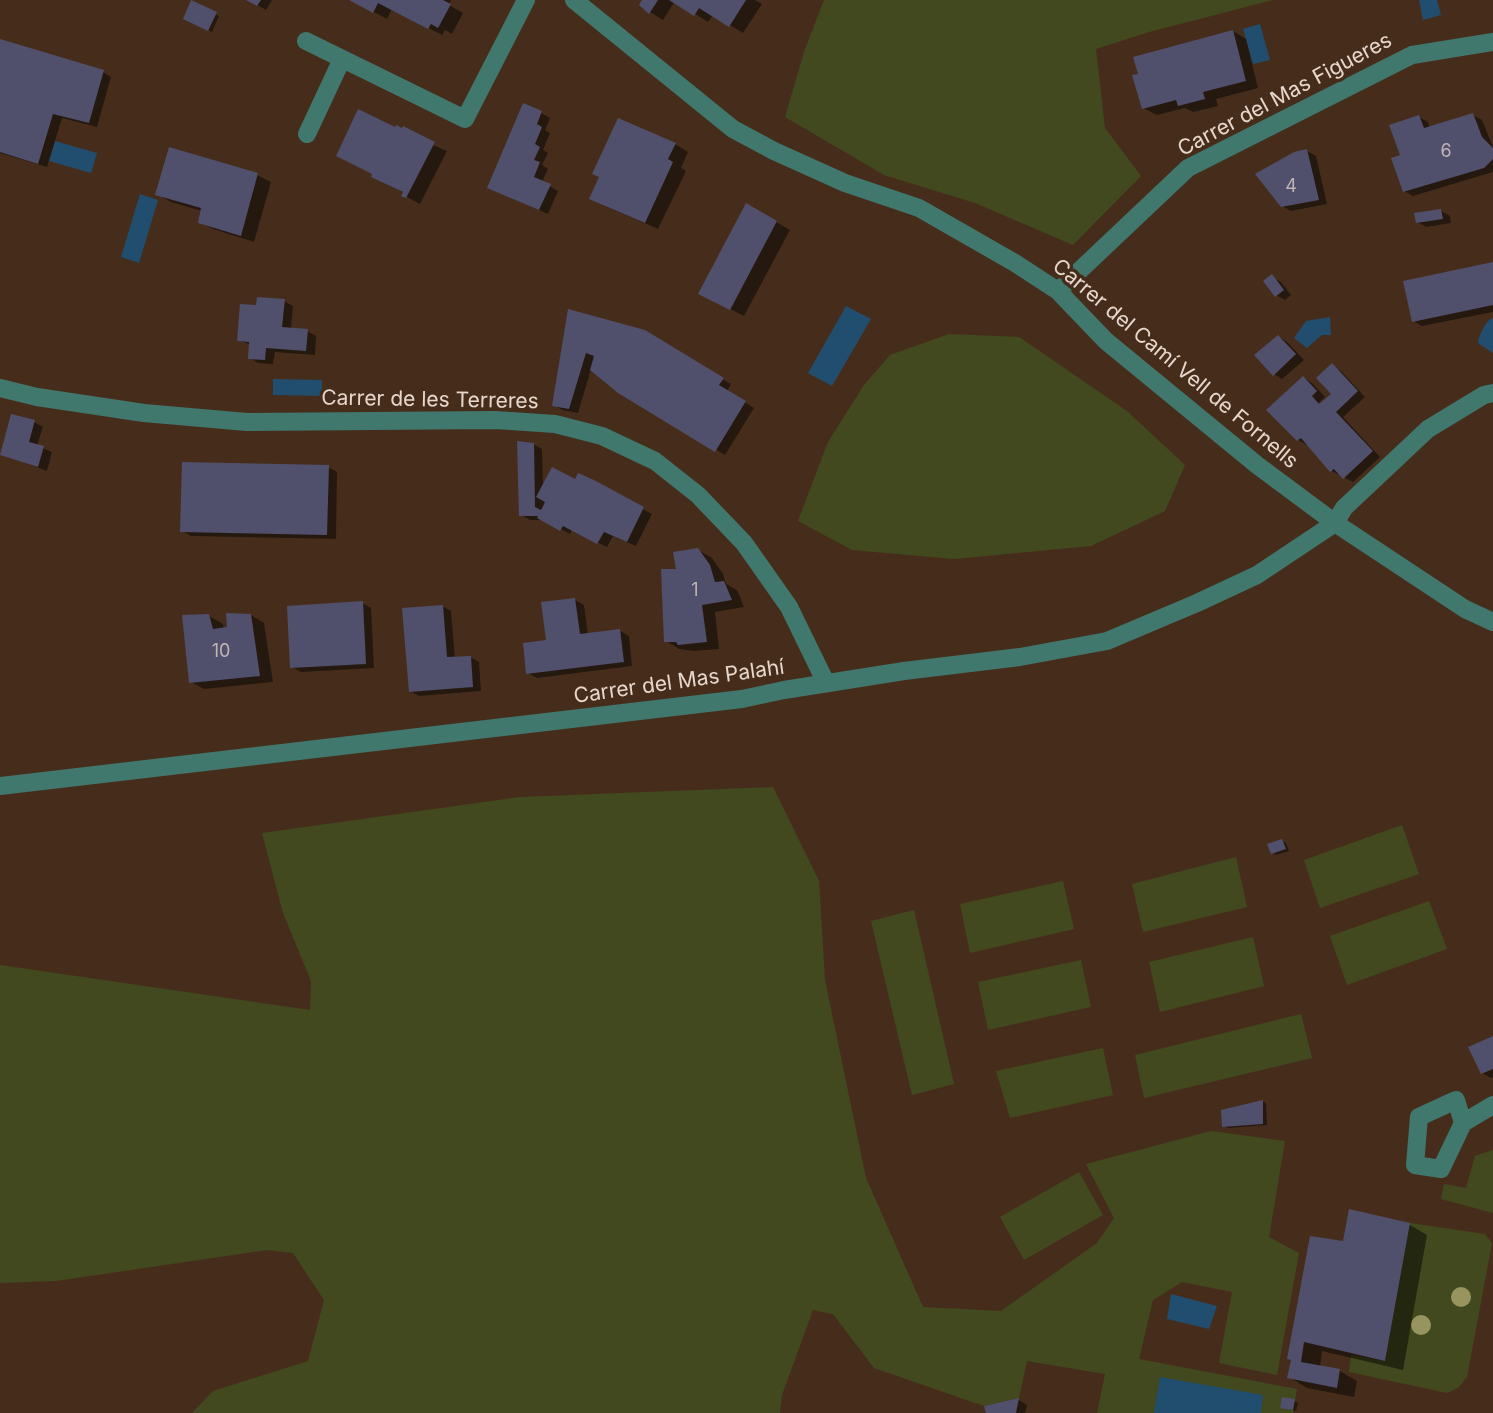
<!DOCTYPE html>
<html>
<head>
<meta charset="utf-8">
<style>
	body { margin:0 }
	canvas { display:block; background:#462d1b }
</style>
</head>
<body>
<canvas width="1493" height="1413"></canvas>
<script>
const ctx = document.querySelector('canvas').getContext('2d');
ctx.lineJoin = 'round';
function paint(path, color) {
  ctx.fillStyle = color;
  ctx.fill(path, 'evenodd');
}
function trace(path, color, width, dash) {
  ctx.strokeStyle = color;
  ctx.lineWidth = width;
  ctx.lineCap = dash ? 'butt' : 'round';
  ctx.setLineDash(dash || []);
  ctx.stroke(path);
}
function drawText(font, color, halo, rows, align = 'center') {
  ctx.font = font + ' Inter,sans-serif';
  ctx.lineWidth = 7;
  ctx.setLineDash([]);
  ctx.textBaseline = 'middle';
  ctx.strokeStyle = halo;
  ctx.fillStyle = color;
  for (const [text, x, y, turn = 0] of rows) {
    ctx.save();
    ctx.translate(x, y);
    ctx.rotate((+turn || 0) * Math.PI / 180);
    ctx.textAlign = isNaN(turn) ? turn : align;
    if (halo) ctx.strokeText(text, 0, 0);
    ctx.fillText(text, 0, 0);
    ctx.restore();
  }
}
paint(new Path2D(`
	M824,0H1273L1149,32L1096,49L1105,128L1141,176L1073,245L975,203L884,175L785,117L804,52Z
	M949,334L1019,337L1127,411L1185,465L1165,511L1091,546L954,559L852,550L798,521L828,442L864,385L890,355Z
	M773,787L819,881L825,980L866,1178L923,1307L1001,1311L1097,1243L1114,1218L1086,1164L1211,1131L1285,1141L1269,1237L1299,1253L1277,1375L1219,1363L1232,1292L1182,1282L1153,1300L1139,1359L1297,1389L1293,1413H1097L1105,1374L1027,1361L1019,1398L984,1406L874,1368L833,1314L813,1310L782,1395L780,1413H192L213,1391L308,1361L324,1300L293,1253L267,1250L56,1281L0,1283V965L310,1010L311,981L283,913L262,833L520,797Z
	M1402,825L1419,874L1320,908L1304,860Z
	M1236,857L1247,907L1143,932L1132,884Z
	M1063,881L1074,929L970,953L960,904Z
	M1429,901L1447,949L1347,985L1330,936Z
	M914,910L954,1084L912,1095L871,921Z
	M1253,937L1264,986L1160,1012L1149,962Z
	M1081,960L1091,1007L988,1030L978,982Z
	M1301,1014L1312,1058L1144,1098L1135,1055Z
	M1103,1048L1113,1095L1010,1118L996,1071Z
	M1493,1150V1213L1441,1199L1444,1184L1466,1188L1475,1156Z
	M1079,1172L1103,1215L1024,1260L1000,1217Z
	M1410,1223L1485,1234L1492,1243L1467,1377L1458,1388L1447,1393L1349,1372L1351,1355L1385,1361Z`), '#42491e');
paint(new Path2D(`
	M1419,0H1437L1441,15L1423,20Z
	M1260,24L1270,60L1253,64L1243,29Z
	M55,141L97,153L91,173L49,161Z
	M140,194L158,200L139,263L121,257Z
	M846,306L871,319L832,386L808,373Z
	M1330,317L1331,335H1322L1307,348L1294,338L1306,321Z
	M1493,318V353L1478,343C1479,335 1486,320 1493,318Z
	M273,379L322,380V396L273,395Z
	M1171,1294L1217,1306L1209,1329L1167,1319Z
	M1160,1377L1263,1395L1261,1413H1154Z`), '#214d6f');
paint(new Path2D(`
	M249,0H272L266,10Z
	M352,0H451L449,5L463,13L452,34L445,30L442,35L392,9L387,19Z
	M644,0H755L762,4L743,33L713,15L708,22L675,1L663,20L650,12Z
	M192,2L219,16L212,32L185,18Z
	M1233,31L1246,39L1258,88L1216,99L1218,106L1193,112L1185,108L1157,115L1143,108Z
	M0,41L103,72L111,77L97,127L62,118L47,167L0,153Z
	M541,113L550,118L545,130L550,133L543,150L548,153L542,165L548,169L542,182L558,191L548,214L498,192Z
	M1473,115L1482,120L1493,147V172L1413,196L1404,191L1402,156L1419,117L1428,122L1430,128Z
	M396,129L447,151L420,204L403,195L404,193L373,177Z
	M675,144L688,152L681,168L686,171L658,229L605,206Z
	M1307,151L1316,156L1327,204L1291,211L1282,206Z
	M257,175L271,182L254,242L213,229L200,222L202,211L171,202L157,194Z
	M747,205L790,230L744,316L714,301Z
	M1441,211L1450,216L1451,223L1426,227L1417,222Z
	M1493,264V312L1422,326L1413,321Z
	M1272,277L1281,282L1291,295L1285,300L1276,295Z
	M284,301L293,306L291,329L307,331L316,336L315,355L275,352L273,364L258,363L250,358L251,345L239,340Z
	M569,311L644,332L731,384L727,391L754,408L725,455L619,391L591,369L578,413L562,410L554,405Z
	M1279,337L1287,342L1304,360L1282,379L1274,374Z
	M1332,366L1341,371L1365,397L1343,417L1380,457L1353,482L1332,471L1307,445L1298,440L1304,378L1312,383L1325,397L1314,407L1316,409L1334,394Z
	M34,422L43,427L37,446L52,452L47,471L2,454Z
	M533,444L542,449L543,488L576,481L595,483L652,514L636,546L613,536L607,547L572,530L570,534L544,520H530L521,515Z
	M328,467L337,472L336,539L191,536L182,531Z
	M698,550L712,558L723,574L726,584L737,590L744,607L715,612L719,649L693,651L679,649L666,641L678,571Z
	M575,600L584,605L588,635L620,631L629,636L632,666L537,678L528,673Z
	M362,603L371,608L374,668L301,672L292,667Z
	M442,606L451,611L455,659L470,657L479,662L481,691L419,696L410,691Z
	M251,615L264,623L273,682L204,689L191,682L209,616L223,624L224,629Z
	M1282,841L1286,843L1289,851L1276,855L1273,853Z
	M1493,1038V1077L1491,1078L1482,1073Z
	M1262,1101L1266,1103L1267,1125L1228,1128L1224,1126Z
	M1410,1225L1427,1235L1403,1370L1322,1351L1320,1367L1340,1371L1357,1381L1354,1397L1307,1388L1289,1377L1345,1243Z
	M1019,1400L1027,1405L1025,1413H988L986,1407Z
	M1295,1401L1298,1403L1296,1411L1282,1407Z`), '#0007');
paint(new Path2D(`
	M191,0L217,12L208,31L183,19Z
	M246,0H261L257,6Z
	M349,0H443L451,4L438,28L431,24L428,29L378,3L373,13Z
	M642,0H658L649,14L639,5Z
	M669,0H746L729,27L699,8L694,16Z
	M1233,30L1246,81L1203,92L1205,99L1178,106L1176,100L1142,109L1132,75L1138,74L1133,57Z
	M0,39L104,70L89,123L53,114L38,164L0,152Z
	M523,103L542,111L537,124L542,127L535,144L540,147L534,160L540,162L534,177L551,184L539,210L487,188Z
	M358,109L395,127L396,125L402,128L403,126L435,142L406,198L401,196L403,192L371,177L372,174L336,156Z
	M1473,113L1482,137L1493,148V159L1484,168L1403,192L1391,158L1400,155L1389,125L1419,115L1424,128Z
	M618,118L676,143L668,159L673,162L645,223L589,199L599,177L592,174Z
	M169,147L258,173L241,236L198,223L201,208L155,195Z
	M1307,149L1319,200L1281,207L1255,174L1294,152Z
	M746,203L777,221L730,310L698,294Z
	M1441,209L1443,219L1416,223L1414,213Z
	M1493,262V305L1412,322L1403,281Z
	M1272,274L1284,290L1275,297L1263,281Z
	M257,297L285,299L282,327L308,329L306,351L266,348L265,360L248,359L249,342L237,341L240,304L256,305Z
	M568,309L645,330L724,378L719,385L746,401L715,452L618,393L590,370L594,356L586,353L569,409L552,406Z
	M1278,335L1296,354L1273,376L1254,355Z
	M1332,363L1358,391L1336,412L1373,451L1343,479L1334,469L1330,472L1301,438L1297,441L1266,410L1303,376L1317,391L1312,396L1319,404L1331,394L1316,378Z
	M11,414L35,420L29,442L44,446L38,467L0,455Z
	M517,441L534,443L535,507L541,510L545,502L536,497L552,467L575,479L578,473L596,481L644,507L627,542L604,532L597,544L563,526L560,531L537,518L538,516H519Z
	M182,462L329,465L327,535L180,532Z
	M698,548L710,565L715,582L724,581L732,600L702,605L707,642L678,645L676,642H664L661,569H676L673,552Z
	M575,598L580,634L620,629L624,662L526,674L523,643L546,640L541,602Z
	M363,601L366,664L290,668L287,606Z
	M443,605L447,657L471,656L473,687L409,692L402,608Z
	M226,613L251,614L260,676L189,683L182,615L209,614L213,629L227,627Z
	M1282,839L1286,849L1271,854L1267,844Z
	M1493,1036V1069L1481,1074L1468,1047Z
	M1263,1100V1124L1222,1127L1221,1110Z
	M1349,1209L1410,1223L1385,1361L1304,1342L1301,1362L1340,1369L1337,1388L1287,1378L1291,1360L1287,1359L1310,1236L1343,1241Z
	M1282,1397L1295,1399L1293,1410L1280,1408Z
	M1019,1398L1016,1413H986L984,1406Z`), '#504f6c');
trace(new Path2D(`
	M574,0L733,129L774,151L845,183L919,208L1015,263L1058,291L1106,341L1257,465L1335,523L1465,609L1493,622
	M306,41L465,119L526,0
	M307,134L342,59
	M1058,291L1188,168L1412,55L1493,42
	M0,388L37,397L144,413L247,422L496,420L555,424L602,436L655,461L698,495L744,543L789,607L826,683
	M0,786L742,699L784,690L904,671L1020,657L1107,641L1197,603L1257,575L1335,523L1344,508L1428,429L1484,395L1493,393
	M1463,1123L1456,1100L1419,1117L1415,1165L1441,1169L1463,1123L1493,1105`), '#40786e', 18);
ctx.fillStyle = '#97945f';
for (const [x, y] of [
	[1461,1297],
	[1421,1325]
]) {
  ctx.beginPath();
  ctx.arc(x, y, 10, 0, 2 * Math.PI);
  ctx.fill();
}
drawText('18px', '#c1b5b4', null, [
	["6",1446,152],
	["4",1291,187],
	["1",695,591],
	["10",221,652]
]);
drawText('21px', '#e7d7cc', '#462d1b', [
	["Carrer del Mas Figueres",1285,95,-28],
	["Carrer del Camí Vell de Fornells",1175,364,40],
	["Carrer de les Terreres",430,400,1],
	["Carrer del Mas Palahí",679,682,-8]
]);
</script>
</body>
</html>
